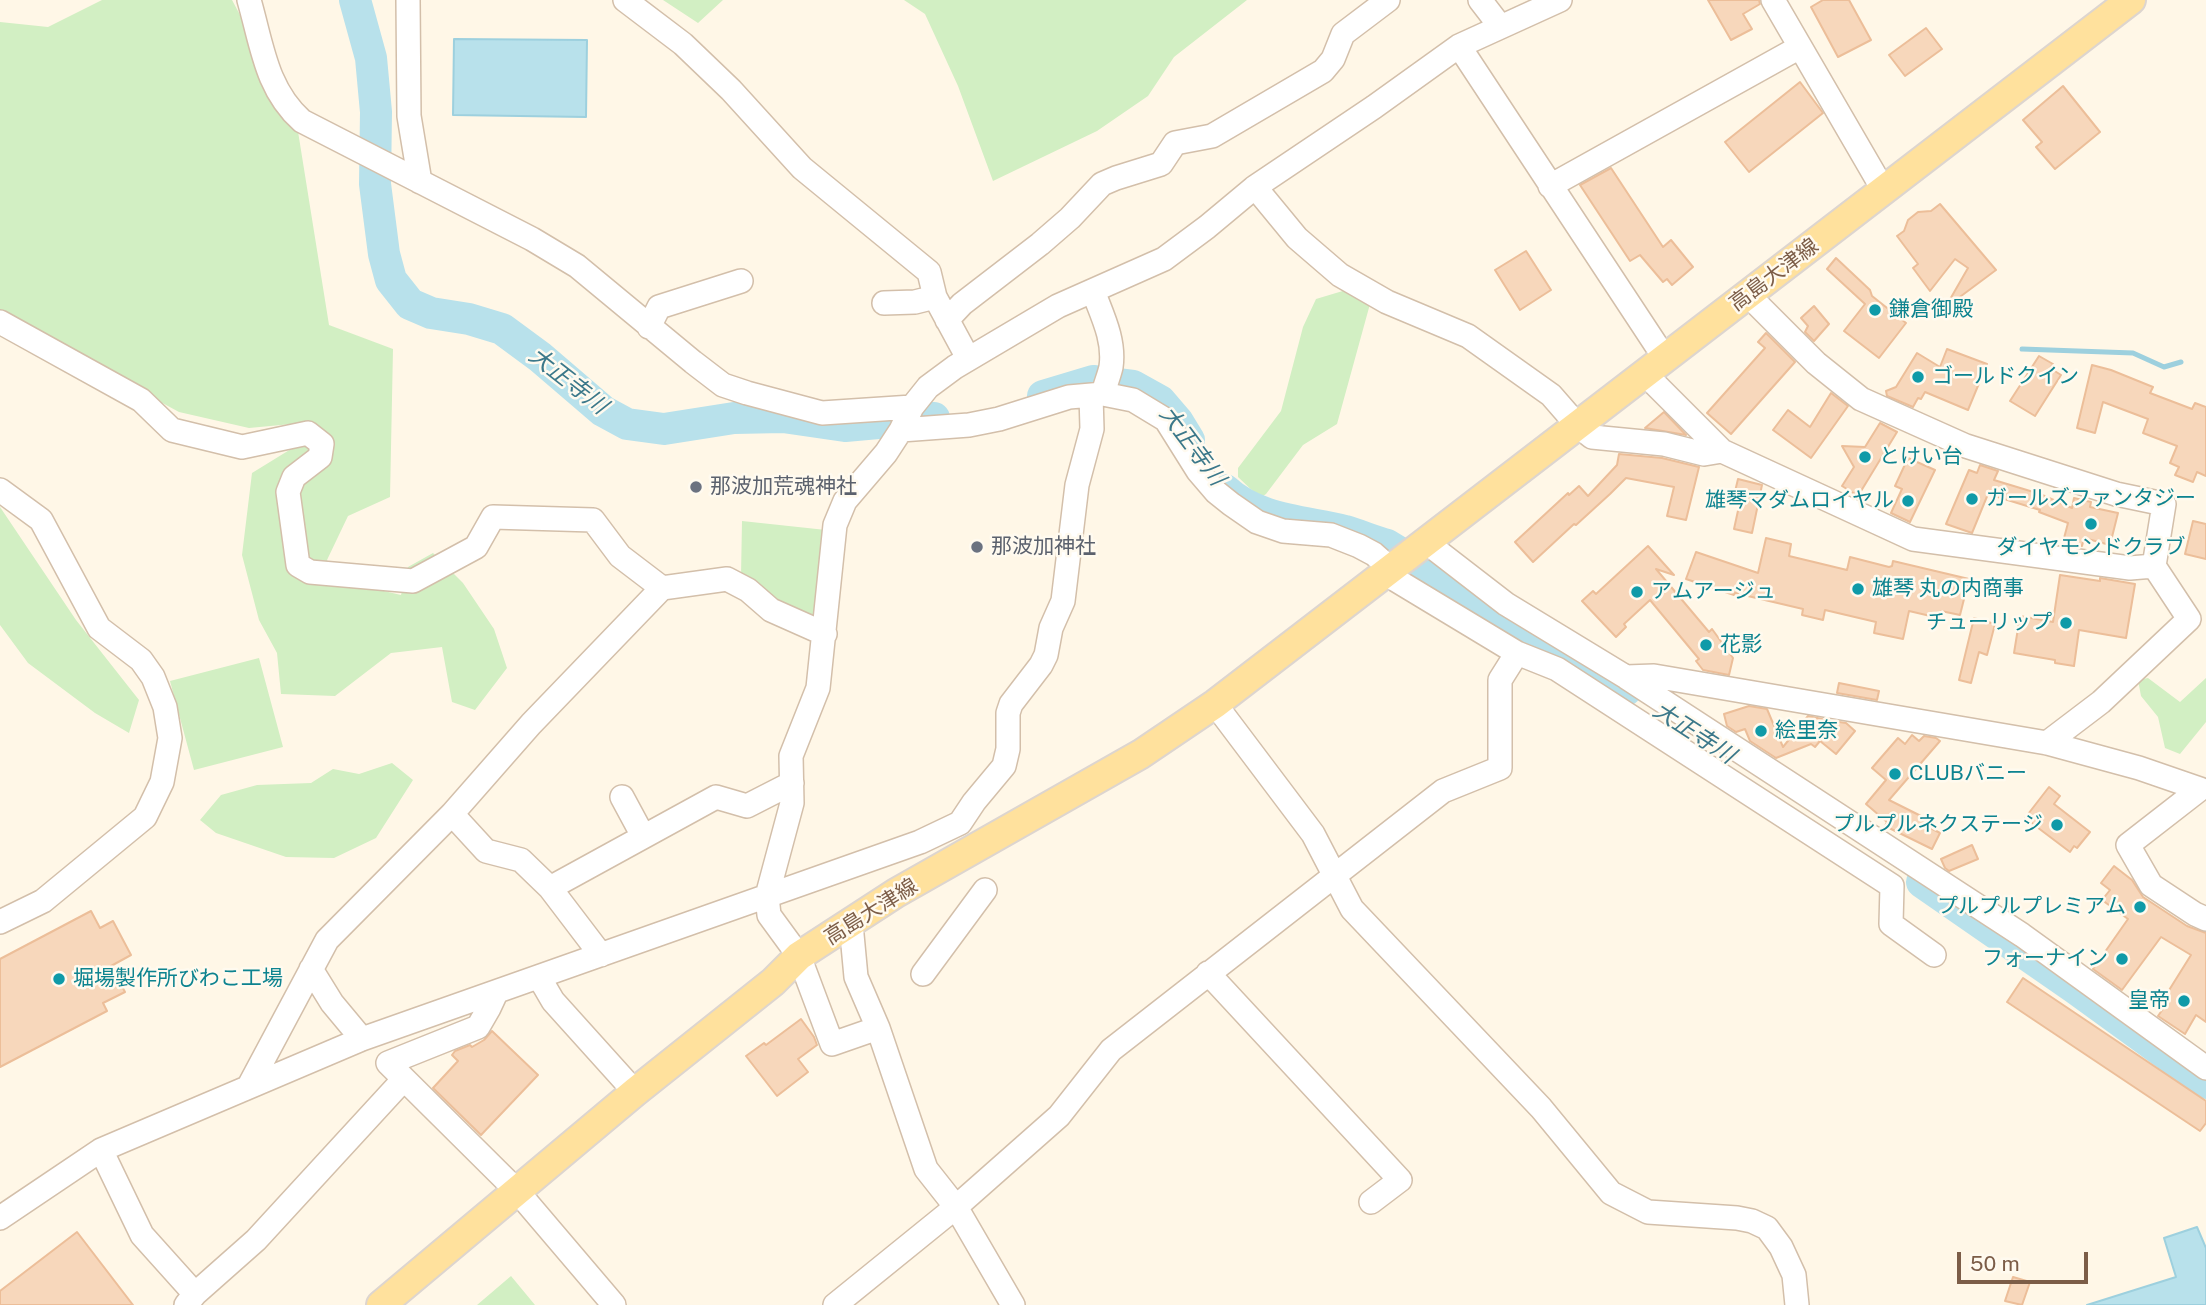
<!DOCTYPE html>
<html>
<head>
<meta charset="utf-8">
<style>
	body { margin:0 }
	#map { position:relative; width:2206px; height:1305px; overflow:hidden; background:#fff7e7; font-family:"Public Sans",sans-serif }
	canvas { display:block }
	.scale { position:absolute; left:1957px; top:1252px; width:131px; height:32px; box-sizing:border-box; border:4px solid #7c5d47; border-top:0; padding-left:9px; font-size:21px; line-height:24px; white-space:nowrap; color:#7c5d47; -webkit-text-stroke:5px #fffaef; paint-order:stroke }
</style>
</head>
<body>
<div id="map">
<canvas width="2206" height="1305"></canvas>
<div class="scale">50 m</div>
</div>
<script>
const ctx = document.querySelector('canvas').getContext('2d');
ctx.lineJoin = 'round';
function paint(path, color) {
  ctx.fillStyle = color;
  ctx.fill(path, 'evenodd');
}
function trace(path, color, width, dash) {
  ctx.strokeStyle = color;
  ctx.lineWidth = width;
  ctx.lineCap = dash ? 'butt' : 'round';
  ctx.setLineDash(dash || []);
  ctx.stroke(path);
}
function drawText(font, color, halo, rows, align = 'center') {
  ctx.font = font + ' "Public Sans","Noto Sans JP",sans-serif';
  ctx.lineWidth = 5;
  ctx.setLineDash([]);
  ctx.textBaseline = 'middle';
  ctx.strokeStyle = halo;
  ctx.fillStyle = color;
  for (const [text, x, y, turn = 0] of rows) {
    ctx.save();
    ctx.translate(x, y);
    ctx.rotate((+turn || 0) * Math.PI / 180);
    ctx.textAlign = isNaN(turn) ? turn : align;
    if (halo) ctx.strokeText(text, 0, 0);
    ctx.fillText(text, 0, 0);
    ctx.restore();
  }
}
paint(new Path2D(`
	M102,0H232L296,119L329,325L393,349L390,497L348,516L327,560L337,580L401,595L408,567L433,553L463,583L494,629L507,668L475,710L452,702L442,647L391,653L335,696L281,694L277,653L259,620L242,555L252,473L304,441L313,422L249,428L179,412L0,315V22L48,27Z
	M663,0H723L698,23Z
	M904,0H1247L1174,57L1148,96L1097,131L993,181L958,86L925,14Z
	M1346,290L1370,304L1337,424L1303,445L1266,494L1260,498L1238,477V468L1281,411L1303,327L1316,299Z
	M0,507L76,620L139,700L129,733L95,713L28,663L0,625Z
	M742,521L826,530L817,620L770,599L741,576Z
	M259,658L283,747L194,770L170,681Z
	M2148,678L2180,702L2206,678V722L2180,754L2165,748L2158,717L2141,696L2138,680Z
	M392,763L413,780L376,838L334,858L286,857L216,833L200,820L221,795L257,785L311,783L333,769L359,774Z
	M511,1276L535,1305H477Z`), '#d2efc3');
const water = new Path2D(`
	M454,39L587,40L586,117L453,115Z
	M2197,1227L2206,1248V1305H2087L2176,1277L2164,1238Z`);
paint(water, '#b8e1eb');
trace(water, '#9dd0de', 2);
trace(new Path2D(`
	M2022,349L2133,353L2164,367L2181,362`), '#9dd0de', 5);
trace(new Path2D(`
	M355,0L371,58L376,112L375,184L384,254L391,280L410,304L431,313L469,319L502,329L540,357L603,411L627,424L664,429L734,418L783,417L845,426L934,418
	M1043,396L1093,381L1133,386L1160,401L1178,422L1189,440
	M1225,490C1257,520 1304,521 1345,531C1359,535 1373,541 1387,545L1626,690
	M1922,882L2075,988L2206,1083`), '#b8e1eb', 32);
const building = new Path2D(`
	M1708,0H1759L1760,4L1743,14L1752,29L1731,40Z
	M1823,0H1849L1871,40L1838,57L1811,7Z
	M1926,28L1942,49L1905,76L1889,55Z
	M1800,82L1823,113L1749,172L1725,142Z
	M2063,86L2100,132L2055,169L2036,147L2042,142L2023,120Z
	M1611,168L1663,247L1671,240L1693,267L1672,285L1667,279L1663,282L1640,255L1630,261L1580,185Z
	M1940,204L1996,270L1945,308L1968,268L1955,259L1930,291L1913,268L1918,264L1897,236L1904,231L1908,220L1918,212L1931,211Z
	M1526,251L1551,290L1520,310L1495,270Z
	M1836,258L1870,290L1872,296L1906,323L1879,358L1844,331L1865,304L1827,269Z
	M1814,306L1829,324L1814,341L1805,332L1808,326L1801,318Z
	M1766,333L1795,362L1731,434L1707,413L1765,348L1758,342Z
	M1947,349L1987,364L1968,410L1925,392L1921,399L1918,398L1913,407L1887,396L1886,391L1896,387L1917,353L1940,367Z
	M2039,356L2053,364L2050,368L2061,375L2035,416L2010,401Z
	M2092,365L2111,370L2153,387L2150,393L2192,409L2195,403L2206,407V476L2197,472L2193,482L2175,475L2179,467L2170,463L2177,446L2143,433L2148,419L2103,402L2095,433L2077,428Z
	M1831,393L1848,406L1811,458L1773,430L1788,410L1810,427Z
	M1664,412L1686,435L1645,428Z
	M1880,423L1897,432L1858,496L1842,486L1854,467L1842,446L1865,447Z
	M1619,454L1662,458L1699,467L1686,520L1667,516L1674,487L1626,478L1610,494L1576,525L1574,524L1533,562L1515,542L1568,493L1569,495L1579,486L1588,496L1617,465Z
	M1908,458L1935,470L1910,522L1891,513L1902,489L1895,486Z
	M1980,465L1998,471L1994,480L2040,494L2072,508L2074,498L2091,502L2090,507L2118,513L2110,545L2084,538L2082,546L2063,542L2068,523L2039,512L2040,510L1988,494L1972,533L1946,524L1969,470L1977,473Z
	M1738,479L1762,485L1752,533L1734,529L1739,506L1732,504Z
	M2193,521L2206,524V559L2185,554Z
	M1766,538L1791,544L1789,556L1847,570L1850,557L1889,567L1892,566L1893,561L1969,579L1960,615L1941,611L1939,618L1909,611L1903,639L1874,633L1876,622L1825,610L1823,620L1802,615L1803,609L1735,593L1734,595L1686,579L1696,552L1758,573Z
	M1648,546L1674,575L1656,569L1709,632L1712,629L1733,658L1729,675L1703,670L1696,661L1699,659L1650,600L1624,624L1626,627L1616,637L1582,601L1593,591L1596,594Z
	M2060,575L2100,581V578L2135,584L2126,638L2079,630L2074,666L2055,663V660L2014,653L2020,616L2053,622Z
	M1974,618L1995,624L1987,655L1979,652L1971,683L1959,680Z
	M1839,683L1879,691L1877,700L1837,693Z
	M1749,706L1767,709L1783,747L1808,716L1822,719L1831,726L1832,721L1846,723L1855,731L1836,754L1820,741L1815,747L1811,744L1776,758L1750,741L1745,729L1736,732L1727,726L1724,714Z
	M1912,735L1919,741L1924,736L1936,738L1940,741L1889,800L1929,820L1927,826L1940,833L1932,849L1885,826L1887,822L1866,804L1886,780L1872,768L1898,738L1905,744Z
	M2049,787L2060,796L2054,804L2090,832L2077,848L2074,846L2070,852L2025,818Z
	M1972,845L1978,859L1949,871L1945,868L1941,859Z
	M2114,866L2132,880L2143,897L2187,926L2206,933V1022L2196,1015L2185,1034L2158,1016L2165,1006L2161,1003L2191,955L2161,937L2122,990L2093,969L2128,919L2102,900L2110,890L2101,883Z
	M91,911L100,928L113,921L131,955L111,966L125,992L103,1003L107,1011L0,1067V959Z
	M2023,978L2206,1101V1123L2200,1131L2007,1002Z
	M801,1019L814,1037L817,1045L798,1059L808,1072L777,1096L746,1056L764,1043L766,1045Z
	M492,1031L538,1075L481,1135L433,1088L458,1061L452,1055L455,1051L470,1045L472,1047L484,1040Z
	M77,1232L133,1305H0V1291Z
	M2013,1277L2030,1282L2022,1305L2005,1301Z`);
paint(building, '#f7d7bb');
trace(building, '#ecbe99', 2);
const minor = new Path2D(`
	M249,0C262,45 266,89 302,121L532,239L577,266L693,362L723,385L747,393L822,413L912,407
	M408,0L409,116L420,182
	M625,0L683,44L731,90L802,168L929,272L935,297L968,358
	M1480,0L1500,26
	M1773,0L1884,191
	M1459,46L1664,357
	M1550,186L1800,47
	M1255,187L1297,238L1340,275L1387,302L1468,336L1551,395L1578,426L1592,437L1664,444L1704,454L1722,451L1913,539L2130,568L2154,566L2164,504L2116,494L1966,446L1861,399L1816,363L1748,295
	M1093,291C1102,315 1115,340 1111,367C1109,376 1105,385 1103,394
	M884,303L915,302L935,297
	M947,320L962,304L1040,244L1070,218L1102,184L1116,178L1161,164L1175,143L1212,136L1323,71L1333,59L1343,34L1388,0
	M0,322L141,400L172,430L242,447L308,433L322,444L320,457L294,477L288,492L298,565L310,572L413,581L476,547L493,517L593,520L620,556L662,588L727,579L748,590L771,610L825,634
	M649,327L659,307L741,281
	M1644,373L1722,451
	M901,430L969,425L999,419L1069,397L1103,394L1133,400L1166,420L1198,471L1216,492L1231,504L1257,522L1283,531L1331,535L1359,546L1374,554L1392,570
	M0,490L41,520L99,628L141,660L153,677L165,707L170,738L162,782L145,817L43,901L0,922
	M1427,543L1506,604L1626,677L2022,935L2206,1068
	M1386,574L1517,653L1557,669L1892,886L1891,924L1934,955
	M1626,677L1654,676L2047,743L2139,768L2200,789L2128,845L2151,885L2195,914L2206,919
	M1215,704L1313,834L1352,909L1541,1108L1611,1193L1648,1212L1737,1218L1752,1221L1767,1228L1781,1247L1794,1275L1797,1305
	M2047,743L2101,702L2189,619L2154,566
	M622,797L643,836
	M452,814L486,851L521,860L550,888L601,955
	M550,888L716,797L747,806L792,783
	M851,924L856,977L878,1028L926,1169L956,1207L1013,1305
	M311,969L332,1003L362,1039
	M1208,973L1400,1180L1371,1202
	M923,974L985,890
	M539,977L553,1001L635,1092
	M496,993L489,1008L478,1027L388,1063L517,1191L614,1305
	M878,1028L832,1044L799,956L769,915L767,896L792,803L791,756L818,688L835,525L845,501L886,453L901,430L912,407L928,387L955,367L1058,306L1164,259L1207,227L1255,187L1374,107L1459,46L1560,0
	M249,1086L327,940L452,814L531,724L662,588
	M101,1150L142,1235L195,1294
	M0,1218L101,1150L362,1039L920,842L960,823L974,802L1004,766L1008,749V713L1011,704L1041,665L1046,655L1051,628L1063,601L1077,485L1092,429L1091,395
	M186,1305L195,1294L256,1240L404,1079
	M835,1305L956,1207L1059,1116L1111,1050L1443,791L1500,768V680L1517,653`);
const major = new Path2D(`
	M381,1305L635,1092L773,982L799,956L896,893L1141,754L1215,704L2131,0`);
trace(minor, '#d3bfaa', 26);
trace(major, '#ddd5cf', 32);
trace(minor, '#fff', 23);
trace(major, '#ffe19d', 28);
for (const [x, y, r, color] of [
	[1875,310,7,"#0f9aa8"],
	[1918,377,7,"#0f9aa8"],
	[1865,457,7,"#0f9aa8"],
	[696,487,7,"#6b7280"],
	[1972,499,7,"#0f9aa8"],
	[1908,501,7,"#0f9aa8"],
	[2091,524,7,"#0f9aa8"],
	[977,547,7,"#6b7280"],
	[1858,589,7,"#0f9aa8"],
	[1637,592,7,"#0f9aa8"],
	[2066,623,7,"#0f9aa8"],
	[1706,645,7,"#0f9aa8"],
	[1761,731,7,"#0f9aa8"],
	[1895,774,7,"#0f9aa8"],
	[2057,825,7,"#0f9aa8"],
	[2140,907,7,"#0f9aa8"],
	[2122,959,7,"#0f9aa8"],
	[59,979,7,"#0f9aa8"],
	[2184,1001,7,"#0f9aa8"]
]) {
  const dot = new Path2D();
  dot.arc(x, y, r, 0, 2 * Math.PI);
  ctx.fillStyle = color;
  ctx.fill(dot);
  trace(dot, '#fffaef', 2.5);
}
drawText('21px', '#7c5d47', '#fffaef', [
	["高島大津線",1774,275,-37],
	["高島大津線",871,912,-32]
]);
drawText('21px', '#0d838f', '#fffaef', [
	["鎌倉御殿",1889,310],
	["ゴールドクイン",1932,377],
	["とけい台",1879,457],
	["ガールズファンタジー",1986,499],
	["雄琴マダムロイヤル",1894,501,"right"],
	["ダイヤモンドクラブ",2091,548,"center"],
	["雄琴 丸の内商事",1872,589],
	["アムアージュ",1651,592],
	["チューリップ",2052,623,"right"],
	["花影",1720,645],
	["絵里奈",1775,731],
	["CLUBバニー",1909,774],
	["プルプルネクステージ",2043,825,"right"],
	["プルプルプレミアム",2126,907,"right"],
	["フォーナイン",2108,959,"right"],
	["堀場製作所びわこ工場",73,979],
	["皇帝",2170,1001,"right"]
], 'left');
drawText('21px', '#5b616d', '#fffaef', [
	["那波加荒魂神社",710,487],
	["那波加神社",991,547]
], 'left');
drawText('italic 23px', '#3b788a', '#fffaef', [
	["大正寺川",568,381,38],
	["大正寺川",1192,446,53],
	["大正寺川",1694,733,33]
]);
</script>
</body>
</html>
